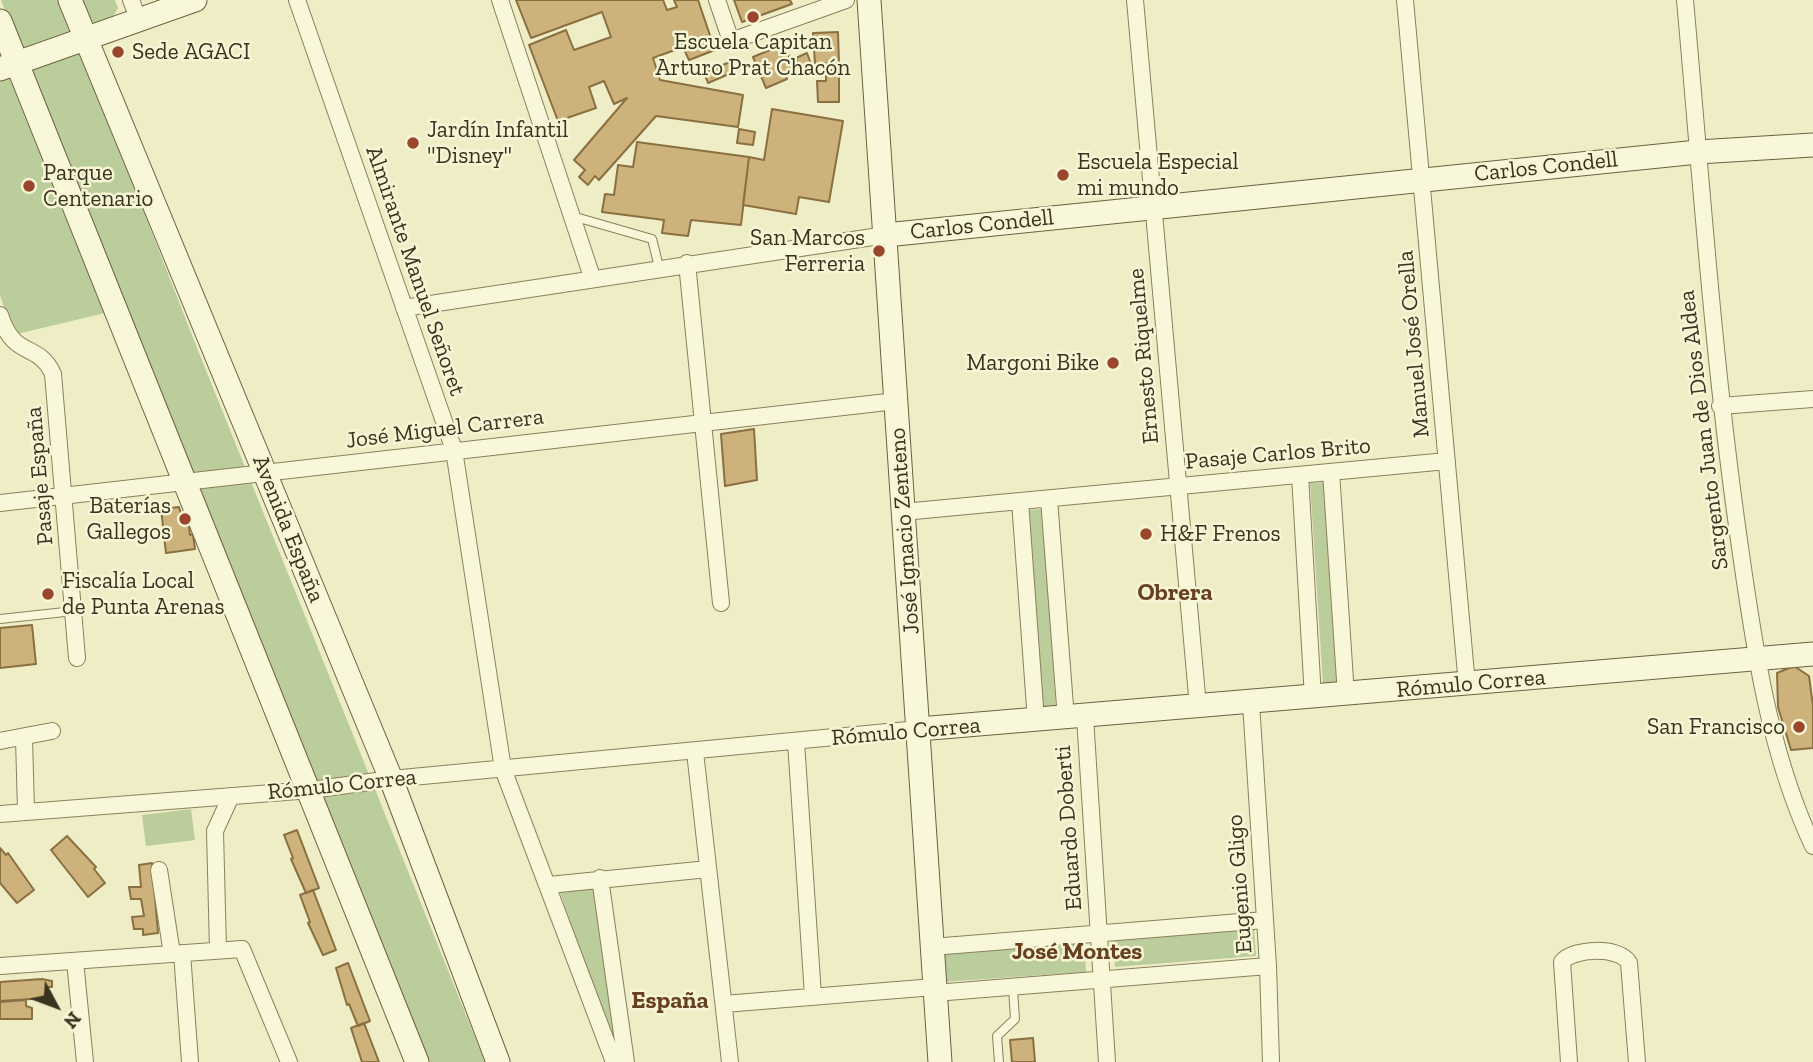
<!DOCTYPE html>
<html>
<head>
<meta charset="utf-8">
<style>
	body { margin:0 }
	#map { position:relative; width:1813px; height:1062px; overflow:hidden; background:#efedc6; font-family:"Zilla Slab",serif }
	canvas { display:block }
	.north { position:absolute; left:21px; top:971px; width:70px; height:70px; -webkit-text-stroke:5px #f6f5d6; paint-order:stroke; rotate:131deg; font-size:19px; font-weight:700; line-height:28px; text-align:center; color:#3a331f }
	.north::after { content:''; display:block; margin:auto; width:24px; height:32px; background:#3a331f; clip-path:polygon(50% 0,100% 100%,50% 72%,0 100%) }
</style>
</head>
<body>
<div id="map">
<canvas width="1813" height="1062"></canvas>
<div class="north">N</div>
</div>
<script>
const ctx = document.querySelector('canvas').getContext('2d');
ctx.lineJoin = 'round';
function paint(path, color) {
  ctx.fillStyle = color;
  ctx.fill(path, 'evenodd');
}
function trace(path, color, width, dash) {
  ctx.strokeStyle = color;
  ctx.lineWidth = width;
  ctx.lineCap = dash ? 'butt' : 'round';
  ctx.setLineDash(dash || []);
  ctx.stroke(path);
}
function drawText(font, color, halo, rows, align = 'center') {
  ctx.font = font + ' "Zilla Slab",serif';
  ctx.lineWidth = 5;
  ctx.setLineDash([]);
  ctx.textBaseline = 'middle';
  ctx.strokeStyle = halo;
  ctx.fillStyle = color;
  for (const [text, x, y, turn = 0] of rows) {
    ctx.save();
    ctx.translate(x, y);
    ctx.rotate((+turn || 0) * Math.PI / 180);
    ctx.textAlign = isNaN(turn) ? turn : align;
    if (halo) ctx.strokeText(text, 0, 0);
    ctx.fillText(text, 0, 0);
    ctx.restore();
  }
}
paint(new Path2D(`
	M1,0H61L199,353L485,1062H422Z
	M76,0H115L118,8L112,18L94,23L82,15Z
	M15,72L105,313L13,335L0,295V77Z
	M1325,482L1338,684L1323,685L1310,483Z
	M1043,509L1056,711L1041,712L1027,510Z
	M191,809L195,840L146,846L142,815Z
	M594,887L617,1056L560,892Z
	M1254,928L1256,956L1115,967L1113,940Z
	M1084,940L1086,972L943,982L941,951Z`), '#bacd9a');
const building = new Path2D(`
	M516,0H663L667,10L677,7L674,0H698L715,50L689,60L683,47L653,58L660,80L743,95L738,127L656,116L599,180L595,176L588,185L579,177L585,170L574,160L627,98L614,104L604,81L589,87L596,108L558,121L529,45L566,30L574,50L611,37L602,12L531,38Z
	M734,0H790L792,4L742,22Z
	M838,32L839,63L815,64L813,33Z
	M777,47L781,57L788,54L795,71L785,75L787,79L766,88L753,57Z
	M807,53L812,67L801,71L796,58Z
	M732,61L736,71L708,83L704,73Z
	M826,70H839V102H818L817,81H826Z
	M772,109L843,121L829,202L799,197L796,214L743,205L749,157L764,160Z
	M739,129L755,132L753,145L737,143Z
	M637,142L749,157L741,225L691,220L688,236L662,233L664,220L602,212L605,194L614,195L618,165L633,167Z
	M754,429L757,480L725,486L721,434Z
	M179,507L185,526H189L190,535L193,534L195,549L166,553L161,509Z
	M32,625L36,664L0,668V628Z
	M1794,666L1809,676L1813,706V748L1791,750L1778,707L1777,673Z
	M297,830L319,888L306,893L291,859L293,858L284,835Z
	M67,836L96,867L94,869L105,883L88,897L51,850Z
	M0,848L6,855L8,853L34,890L17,903L0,883Z
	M152,863L158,933L143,935V929H134L132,917L144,916L141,899H131L129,887H141L139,865Z
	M313,890L336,950L323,955L308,923L310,922L300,895Z
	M348,963L370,1021L358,1026L349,1004L347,1005L336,968Z
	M42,979L52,981V987H46L47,998L0,1001V982Z
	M26,1000V1006L32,1008V1019H0V1002Z
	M364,1023L379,1062H362L351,1028Z
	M1033,1038L1035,1062H1012L1010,1040Z`);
paint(building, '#cdb27c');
trace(building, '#8a7041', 2);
const lane = new Path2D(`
	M572,216L652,239L659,267
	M0,619L74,611
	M999,1062L997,1036L1015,1019L1013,988`);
const street = new Path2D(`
	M131,0L139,21
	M297,0L454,450L503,769L614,1062
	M500,0L592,277
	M717,0L731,41L846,0
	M1135,0L1198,707
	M1405,0L1467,685
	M1685,0C1701,178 1713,356 1738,533C1753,639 1767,748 1813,846
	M687,263L721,603
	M404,308L886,235
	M0,315C14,360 38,341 53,374L77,658
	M1720,406L1813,399
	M1331,472L1346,695
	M1300,475L1313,698
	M1049,499L1066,719
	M1020,501L1036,721
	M0,503L896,401
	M903,512L1447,461
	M1251,703L1268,966L1271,1062
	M1085,717L1107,1062
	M24,738L26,811
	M0,741L52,731
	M796,742L813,996
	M695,752L730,1062
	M0,814L311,790L391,779L919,729
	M159,870L172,954
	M600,878L626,1062
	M549,885L708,869
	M932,947L1265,920
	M218,950L215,831L231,796
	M182,953L190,1062
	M75,961L85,1062
	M0,966L242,949L289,1062
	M935,993L1268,966
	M724,1004L934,987
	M1569,1062L1562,962C1572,948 1620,946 1629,963L1637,1062`);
const secondary = new Path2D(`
	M70,0L391,779L498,1062
	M869,0L940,1062
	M0,21L417,1062
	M0,69L195,0
	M886,235L1698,152L1813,145
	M919,729L1813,654`);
trace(lane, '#8a805c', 10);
trace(street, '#8a805c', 18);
trace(secondary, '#6c613f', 25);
trace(lane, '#f9f7da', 8);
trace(street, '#f9f7da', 16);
trace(secondary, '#f9f7da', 23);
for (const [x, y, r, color] of [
	[753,17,7,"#9a462b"],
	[118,52,7,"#9a462b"],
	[413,143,7,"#9a462b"],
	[1063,175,7,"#9a462b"],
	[29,186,7,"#9a462b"],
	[879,251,7,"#9a462b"],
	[1113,363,7,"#9a462b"],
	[185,519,7,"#9a462b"],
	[1146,534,7,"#9a462b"],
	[48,594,7,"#9a462b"],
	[1799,727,7,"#9a462b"]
]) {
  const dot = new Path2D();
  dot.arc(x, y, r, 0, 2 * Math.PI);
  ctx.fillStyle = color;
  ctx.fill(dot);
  trace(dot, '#f6f5d6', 2.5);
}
drawText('23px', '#3a331f', '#f6f5d6', [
	["Escuela Capitan",753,42,"center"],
	["Arturo Prat Chacón",753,68,"center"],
	["Sede AGACI",132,52],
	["Jardín Infantil",427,130],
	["\"Disney\"",427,156],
	["Escuela Especial",1077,162],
	["mi mundo",1077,188],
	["Parque",43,173],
	["Centenario",43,199],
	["San Marcos",865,238,"right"],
	["Ferreria",865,264,"right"],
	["Margoni Bike",1099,363,"right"],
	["Baterías",171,506,"right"],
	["Gallegos",171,532,"right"],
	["H&F Frenos",1160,534],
	["Fiscalía Local",62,581],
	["de Punta Arenas",62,607],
	["San Francisco",1785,727,"right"]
], 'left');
drawText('23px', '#3a331f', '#f6f5d6', [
	["Carlos Condell",1546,167,-6],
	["Carlos Condell",982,225,-6],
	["Almirante Manuel Señoret",415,271,71],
	["Manuel José Orella",1414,344,-95],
	["Ernesto Riquelme",1144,356,-95],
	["José Miguel Carrera",445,429,-7],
	["Sargento Juan de Dios Aldea",1704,430,-97],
	["Pasaje Carlos Brito",1278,454,-5],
	["Pasaje España",40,476,-95],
	["Avenida España",288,529,68],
	["José Ignacio Zenteno",905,531,-94],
	["Rómulo Correa",1471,684,-5],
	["Rómulo Correa",906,732,-5],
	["Rómulo Correa",342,785,-6],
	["Eduardo Doberti",1069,828,-94],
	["Eugenio Gligo",1240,884,-94]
]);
drawText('bold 24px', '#67401f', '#f6f5d6', [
	["Obrera",1175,593],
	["José Montes",1077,952],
	["España",670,1001]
]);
</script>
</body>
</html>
